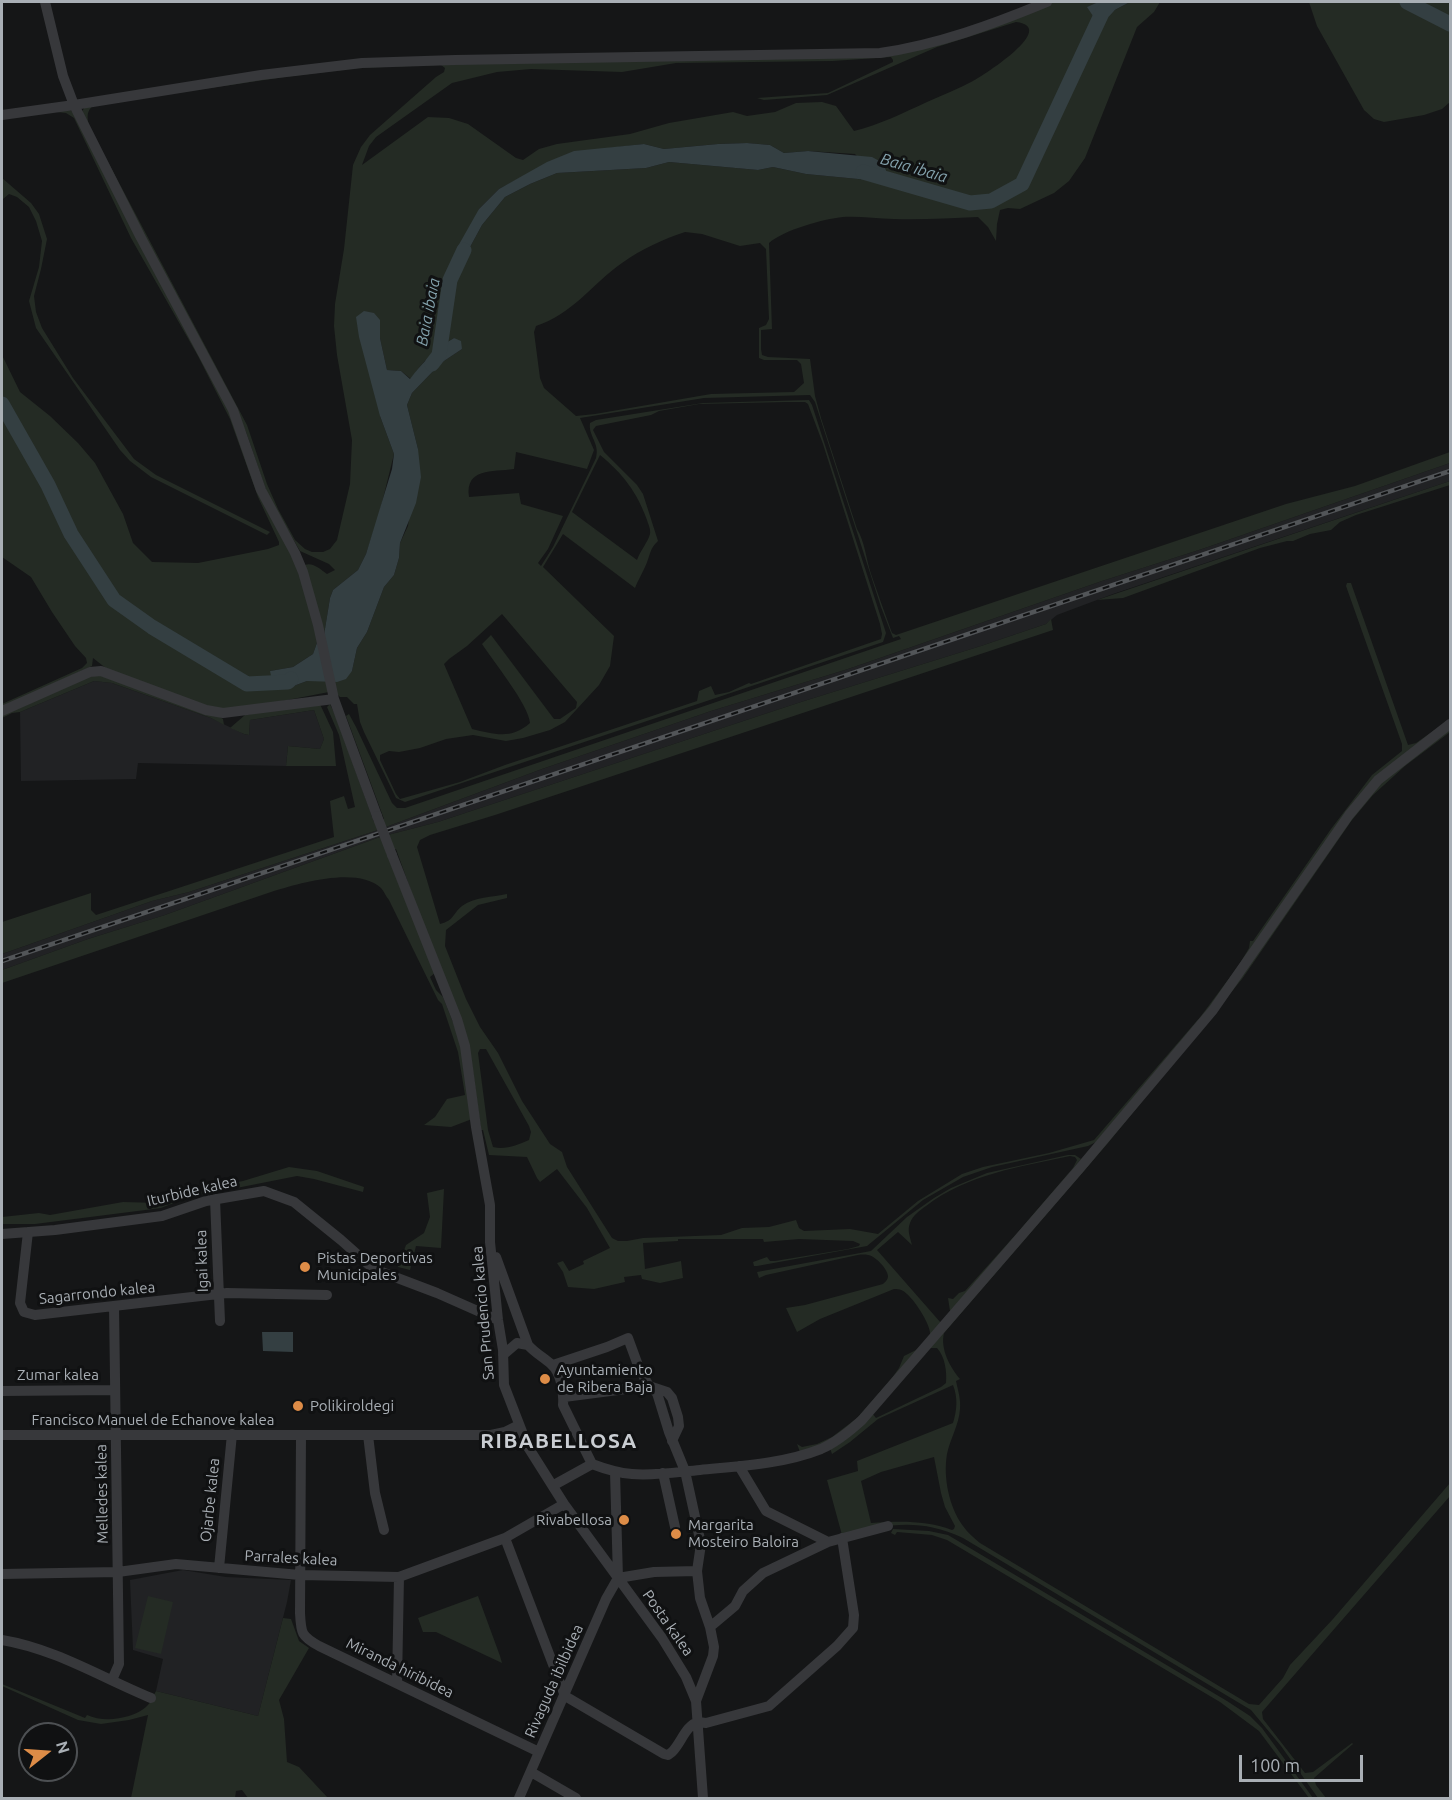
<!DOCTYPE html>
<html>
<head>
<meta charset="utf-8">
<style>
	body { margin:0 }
	#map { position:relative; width:1452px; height:1800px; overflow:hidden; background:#151617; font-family:Ubuntu,sans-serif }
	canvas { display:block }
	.frame { position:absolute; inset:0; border:3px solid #a9afb5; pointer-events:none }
	.north { position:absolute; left:18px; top:1722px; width:60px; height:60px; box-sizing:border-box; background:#101112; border:2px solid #4d5053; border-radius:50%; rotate:73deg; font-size:16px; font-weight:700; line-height:24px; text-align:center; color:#a9afb5 }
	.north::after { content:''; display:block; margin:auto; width:21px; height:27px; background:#dd8c47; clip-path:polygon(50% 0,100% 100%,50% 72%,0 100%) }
	.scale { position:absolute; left:1239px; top:1755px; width:124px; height:27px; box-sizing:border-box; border:3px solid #a9afb5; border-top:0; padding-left:8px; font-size:18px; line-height:21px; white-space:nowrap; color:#a9afb5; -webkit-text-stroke:4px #101112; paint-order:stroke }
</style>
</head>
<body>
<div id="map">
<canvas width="1452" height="1800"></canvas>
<div class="frame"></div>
<div class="north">N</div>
<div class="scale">100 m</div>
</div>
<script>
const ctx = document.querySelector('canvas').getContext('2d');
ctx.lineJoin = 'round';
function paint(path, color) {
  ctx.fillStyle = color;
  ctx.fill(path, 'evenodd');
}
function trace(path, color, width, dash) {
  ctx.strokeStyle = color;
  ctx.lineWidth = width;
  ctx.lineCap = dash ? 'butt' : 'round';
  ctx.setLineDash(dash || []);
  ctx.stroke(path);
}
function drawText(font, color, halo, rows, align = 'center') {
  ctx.font = font + ' Ubuntu,sans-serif';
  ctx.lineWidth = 6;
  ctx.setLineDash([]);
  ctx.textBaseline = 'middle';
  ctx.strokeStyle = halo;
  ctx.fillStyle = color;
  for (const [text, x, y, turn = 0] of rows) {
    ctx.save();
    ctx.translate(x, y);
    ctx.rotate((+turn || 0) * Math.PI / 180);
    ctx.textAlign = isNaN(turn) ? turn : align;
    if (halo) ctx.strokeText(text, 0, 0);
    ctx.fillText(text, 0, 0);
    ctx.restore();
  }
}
paint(new Path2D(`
	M1450,463V481L1113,594L1057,615L1046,624L981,646L801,702L438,822L380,837L165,915L88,939L2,970V954L152,901L189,892L375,831L542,769L711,711L848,669L1102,581L1202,549Z
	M94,681L112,683L211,718L244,734L249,735L250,720L314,710L324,739L320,749L288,746L286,766L138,763L136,779L21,781L20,712Z
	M183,1570L226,1577L291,1580L287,1602L258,1716L156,1691L163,1659L133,1650L130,1580Z`), '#212224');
paint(new Path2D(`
	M1053,2H1098L1088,7L1107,14L1130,2H1160L1154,12L1137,27L1085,158L1069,181L1054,193L1020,209L1008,208L1000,210L997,224L996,241L988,227L978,217C950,218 922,220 894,219C877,219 860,216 843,217C823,219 784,230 769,243L772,329L761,330V349L762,355L768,357L810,359L815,396L821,418L857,529C865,542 866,559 871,574C878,594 885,614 892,633L896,635L1286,504L1355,486L1450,452V463L1202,549L1102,581L848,669L711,711L542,769L375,831L189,892L152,901L2,954V922L91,893V910L96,915L334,837L330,801L344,796L348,809L355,807L339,735L327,707L330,704L336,717L374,822L384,819L346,716L349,714L356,727L392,803L397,808H405L901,639L899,636L893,638L881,607L815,402L810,395L704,398L580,418L594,450L587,469L516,452L514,469C492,472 465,468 469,497L519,493L521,504L563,516L548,549L538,563L541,566L553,547L596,458C600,443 588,436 590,423L596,420L703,403L809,400L812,405L886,633L883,642L405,802L396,798L364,732L360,722L357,704H354L347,697H340L336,693L334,682L352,671L357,648L367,632L384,587L394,575L399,558L400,543L408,526L418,449L407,405L412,393L441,363L462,349L454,338C436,348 422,362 411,379L401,371L387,370L380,338V320V416L394,454L379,515L366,554L358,570L333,590L330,598L324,635L318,640L313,654L293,667L270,671L288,688L307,681H327L329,692L246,708L214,709L107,669L93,658L92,666L2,707V704L82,668L87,663L86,658L75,646L52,612L31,577L2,557V355L20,392L50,416L78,443L95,463L123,514L133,543L152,562L198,563L268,549L279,545V542L258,497L230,419L198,356L131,238L74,118L66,113L56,112L69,109L76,115L234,421L250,466L305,565C313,562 321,570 327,574L335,570L329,564L300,551L268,496L246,432L81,114L85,106L274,76L381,64L886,55ZM1016,22C1059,27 984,75 973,81C958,89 942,95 927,102C903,113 879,125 854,131L836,106L822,102L796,103L775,112L747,116L733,112L669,123L630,134L557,144L539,149L523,160L516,158L468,124L449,118L428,117L362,165L369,146L376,137L452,83L497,72L531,69L622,72L676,63L833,61L891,57L893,60V62L828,93L757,98L764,100L827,95L937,47ZM441,65L445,68L444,72L436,77L370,135L361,147L353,165L344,249L335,304L334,326L337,355L352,440L350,484L337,540L330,549L323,552H312L305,549L295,540L278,509L267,484L247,425L89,126C87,117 86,111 94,105L285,77L359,68ZM747,143L770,145L784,153L808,151L855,154L879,181L806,174L773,167L758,170L669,162L646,168L557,173L530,184L505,197L482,225L469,249L465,261L479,209L499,189L522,177L609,148L644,144L664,149L718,144ZM685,232L702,234L740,246L760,243L766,249L769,319L766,325L759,328V358L764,360H797L801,364L804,383L794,392L711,394L595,414L576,416L544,388L540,378L534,332L536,326C573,314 592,284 622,263C641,249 664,239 685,232ZM787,402H805L808,404L823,444L880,624L882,634L881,639L751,684L749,683L729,692L715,695L711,686L699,691L697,701L505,765L460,782L400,799L396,794L380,760V755L389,751L399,752L420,748L446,739L473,735L506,741L523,738L550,730L565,722L599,685L610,666L614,636L543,567L563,534L635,588C638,580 642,574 645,567C650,557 649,549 658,541L643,494L637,485L604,452L593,430L596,426L651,415L659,411L699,404ZM600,455C623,474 637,492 647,520C648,524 651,529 650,534C648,542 640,551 637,560L572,512ZM502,614L577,702L576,708L560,719H554L491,635L482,644C493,661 529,705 530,723C511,740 494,734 472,729L444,664L449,659L467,646Z
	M1309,2H1450V102L1442,109L1424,115L1384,122L1374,119L1364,110L1317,26Z
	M2,178L31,203L39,214L47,239L41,269L34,296L36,312L42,328L73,378L134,459L156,475L270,532L267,535L151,477L130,461L120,450L36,328L29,301L39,267L42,241L36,221L29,207L17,197L9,194L3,199L2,206Z
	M1450,481V485L1356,515L1340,522L1331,530L1310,534L1293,541H1287L1260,548L1123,598L1097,600Z
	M1347,583H1351L1408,745L1416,743L1450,719V721L1379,774L1224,990L1096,1142L1088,1146L992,1167L963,1177L923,1200L867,1246L757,1266H754L753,1262L767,1257L770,1261H775L848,1249L859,1246L860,1244L853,1241L799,1239L764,1242L763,1239H678V1241L643,1243L645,1269L681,1261L683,1278L660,1283L642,1279L641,1275L624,1277L625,1282L594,1289L568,1287L563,1272L557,1263L563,1261L569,1271L584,1264L583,1261L610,1248L587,1208L557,1169L540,1182L537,1178L527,1157L489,1155L483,1130H481L471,1058L396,849L386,852L435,973L430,977L436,990L443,997L460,1040L472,1119L451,1127L424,1125L435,1117L447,1099L465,1095L458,1052L442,1004L438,1000L389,900C386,897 384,891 381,888C358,866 300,883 274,891L2,983V970L88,939L165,915L380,837L438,822L801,702L981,646L1046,624L1051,619L1053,630L495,815L430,835L420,840L417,847L440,924C455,920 452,914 462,906C474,897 493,897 507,894V898L478,905L446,930L445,946L466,999L480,1027L498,1053L522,1101L550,1144L562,1152L567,1167L612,1238L618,1241H627L643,1238L721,1235L742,1228L769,1227L796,1220L799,1228L804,1231L850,1229L878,1234L918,1201L962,1174L983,1167L1049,1153L1094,1140L1201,1016L1239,965L1249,948L1250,941H1253L1331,829L1372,775L1402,751V744L1346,586ZM480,1049H486L529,1126L531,1132L529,1140C517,1145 506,1150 493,1147L488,1130L478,1053Z
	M99,675L220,717L223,719L224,725L211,718L112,683L94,681L20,712L12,713L2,718V715L83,678Z
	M319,702L333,732L336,766H286L288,746L320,749L324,739L314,710L250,720L249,735L244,734L230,728L245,715Z
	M1450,728V732L1405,766L1373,795L1352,820L1242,979L1108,1143L944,1333C940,1349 950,1367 960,1379L956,1381C958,1390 961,1400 960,1409C959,1425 950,1439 947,1454C943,1477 949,1507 963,1526C968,1533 974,1538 980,1543L1249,1704L1259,1705L1283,1678L1290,1665L1333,1619L1450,1483V1496L1262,1712L1263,1719L1305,1773L1313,1772L1352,1743L1353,1744L1314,1778L1316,1785L1326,1798H1318L1281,1746L1251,1710L963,1538C917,1517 888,1525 842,1535L827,1480L858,1471L857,1461L953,1423C957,1410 958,1398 953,1385L878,1419L850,1442L832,1454L830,1448L872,1413L876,1418L941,1387L946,1383C947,1371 945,1357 937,1348H929L1149,1090L1371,790ZM934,1457L941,1493L945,1507L955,1526L954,1529L952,1530C926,1520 898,1521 871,1523L861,1481L881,1472Z
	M1068,1155H1075L1081,1159L955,1310L950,1311L948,1298L953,1299L959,1293L965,1291L1018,1232L1073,1168L1077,1160L1075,1157L1070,1156C1019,1167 968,1174 926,1206C919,1211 913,1215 910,1223C907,1230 910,1237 912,1245L898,1232L877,1250L941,1323V1326C925,1345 908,1363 892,1382C866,1412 840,1445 800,1452L797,1444L802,1447L817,1444L832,1437L857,1418L892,1378L899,1368L904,1356L916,1350L930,1336C932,1326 915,1301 907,1294C903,1290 900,1289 894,1289L820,1319L797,1332L786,1308L805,1305L883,1284C885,1282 888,1280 888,1276C887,1268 875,1256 868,1255C863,1254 857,1255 853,1256L766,1275L759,1278L757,1272L871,1251L907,1217L934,1198L951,1188L987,1173Z
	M289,1167L317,1171L364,1187L363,1192L314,1179L297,1176L186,1198L161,1208L35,1224H2V1217L39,1213L50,1215L123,1202L159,1203L190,1191L243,1181Z
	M444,1189L441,1248L416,1246L410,1270L398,1267L406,1245L424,1233L430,1217L427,1193Z
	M893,1529L929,1531L948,1535L1227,1701L1250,1716L1262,1728L1313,1798H1309L1259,1731L1220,1702L947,1540L932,1535L897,1532L895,1535L891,1533Z
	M148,1596L173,1602L161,1654L135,1648Z
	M478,1596L500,1656L502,1663L436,1632H423L418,1618Z
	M283,1618L291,1619L299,1641L309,1648L279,1700L284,1719L287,1762L299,1767L328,1798H248L242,1790L236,1791L235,1798H131L148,1715L129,1720L101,1724L78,1720L2,1686V1684L85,1718L87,1715C104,1723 132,1719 146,1707C151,1703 153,1696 156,1691L258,1716Z`), '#242b24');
paint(new Path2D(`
	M1098,2H1130L1107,14L1093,16L1087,7Z
	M747,143L770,145L784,153L808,151L872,157L883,163L887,173L879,181L806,174L773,167L758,170L669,162L646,168L557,173L530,184L505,197L482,225L469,249L465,261L458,268L453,265L457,248L479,209L499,189L547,162L574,151L644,144L664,149L718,144Z
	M364,311L374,313L380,320V338L387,370L401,371L410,379C422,363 436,348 454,338L461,341L462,349L441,363L412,393L407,405L418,449L421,477L416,503L400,543L399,558L394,575L384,587L367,632L357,648L352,671L346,679L337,682L307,681L288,688L274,689L270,671L293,667L313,654L318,640L324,635L330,598L333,590L358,570L366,554L392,469L394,454L380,416L359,337L356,317Z
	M262,1332H293V1352L263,1351Z`), '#343f42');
trace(new Path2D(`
	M1407,2L1450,24
	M863,172L970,203L991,201L1022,184L1102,13L1112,2
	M432,364L439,355L450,280L464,250
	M2,404L48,485L71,534L114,600L152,627L247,684L288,682L291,679`), '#343f42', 15);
trace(new Path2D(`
	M45,2L63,76L74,105L140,236L233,410L261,490L295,553L303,572L318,625L334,699L377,816
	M2,115L74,105L261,75L362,63L455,60L880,53C937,45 994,24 1047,2
	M2,711L90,672L101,671L206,710L223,713L334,699
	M392,855L457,1019L465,1046L476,1127L490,1205V1242L498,1320L503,1350L504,1385L528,1447L564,1504L662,1638L686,1677L696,1701L703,1798
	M215,1199L220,1321
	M28,1232L20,1303L24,1312L35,1315L227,1293L327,1295
	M2,1234L55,1230L162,1216L206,1201L264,1191L294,1202L341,1240L368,1264L379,1271L437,1293L498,1320
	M496,1257L528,1345C535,1353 543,1357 551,1364C561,1372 564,1393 563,1405L592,1464
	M503,1355L517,1343L528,1345
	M553,1365L607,1347L628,1338L639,1368L649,1386L657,1393L669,1432L685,1471L701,1544L697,1571L700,1598L710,1627L714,1647L713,1656L696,1701
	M2,1391L115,1390
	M564,1397L649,1386L667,1392L672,1398L678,1417L679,1426L672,1441
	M2,1435H491L505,1432L519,1425
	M301,1435L300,1613C301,1633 301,1636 319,1646L539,1752
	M368,1435L375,1493L384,1530
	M592,1464C605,1469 618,1473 632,1474C654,1476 678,1472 700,1470C740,1466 783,1464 821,1449C837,1442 850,1431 862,1420L1080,1168L1213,1010L1349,815L1378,780L1450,724
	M739,1466L766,1511L828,1542L888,1526
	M615,1472L618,1578
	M663,1473L675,1527
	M554,1485L592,1464
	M505,1538L565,1696L664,1754L668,1755L672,1752C681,1743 686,1725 698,1722
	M219,1568L232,1434
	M2,1574L118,1572L176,1564L300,1575L399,1577L505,1538L564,1504
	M618,1578L654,1572L697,1571
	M710,1627L735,1606L743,1591L763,1573L828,1542
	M2,1640C56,1649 102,1678 151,1698
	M112,1680L119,1664L114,1306
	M397,1683L399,1577
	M698,1722L706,1723L769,1706L837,1646L853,1628L854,1615L842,1538
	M531,1772L576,1798
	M519,1798L606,1599L618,1578`), '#37383b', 10);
const rail = new Path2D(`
	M2,961L1450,471`);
trace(rail, '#525558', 4.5);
trace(rail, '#101112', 2, [7]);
trace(new Path2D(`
	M377,816L392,855`), '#37383b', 10);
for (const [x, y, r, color] of [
	[305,1267,6,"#dd8c47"],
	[545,1379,6,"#dd8c47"],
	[298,1406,6,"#dd8c47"],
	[624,1520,6,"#dd8c47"],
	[676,1534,6,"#dd8c47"]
]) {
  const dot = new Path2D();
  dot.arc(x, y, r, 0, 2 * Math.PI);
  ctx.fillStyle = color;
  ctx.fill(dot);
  trace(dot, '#101112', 2);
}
drawText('15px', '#a9afb5', '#101112', [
	["Iturbide kalea",192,1191,-13],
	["Igai kalea",202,1261,-92],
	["Sagarrondo kalea",97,1293,-6],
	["San Prudencio kalea",483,1313,-95],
	["Zumar kalea",58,1375],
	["Francisco Manuel de Echanove kalea",153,1420],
	["Melledes kalea",102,1494,-91],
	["Ojarbe kalea",210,1500,-84],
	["Parrales kalea",291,1558,3],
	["Posta kalea",668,1623,55],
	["Miranda hiribidea",400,1668,26],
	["Rivaguda ibilbidea",554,1681,-66]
]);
drawText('15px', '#a9afb5', '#101112', [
	["Pistas Deportivas",317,1258],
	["Municipales",317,1275],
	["Ayuntamiento",557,1370],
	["de Ribera Baja",557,1387],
	["Polikiroldegi",310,1406],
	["Rivabellosa",612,1520,"right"],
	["Margarita",688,1525],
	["Mosteiro Baloira",688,1542]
], 'left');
drawText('italic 16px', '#84a2ad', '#101112', [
	["Baia ibaia",914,168,16],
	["Baia ibaia",428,312,-79]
]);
ctx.letterSpacing = '1.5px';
drawText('bold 21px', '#c9cdd2', '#101112', [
	["RIBABELLOSA",559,1441]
]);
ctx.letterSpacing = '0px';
</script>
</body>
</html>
